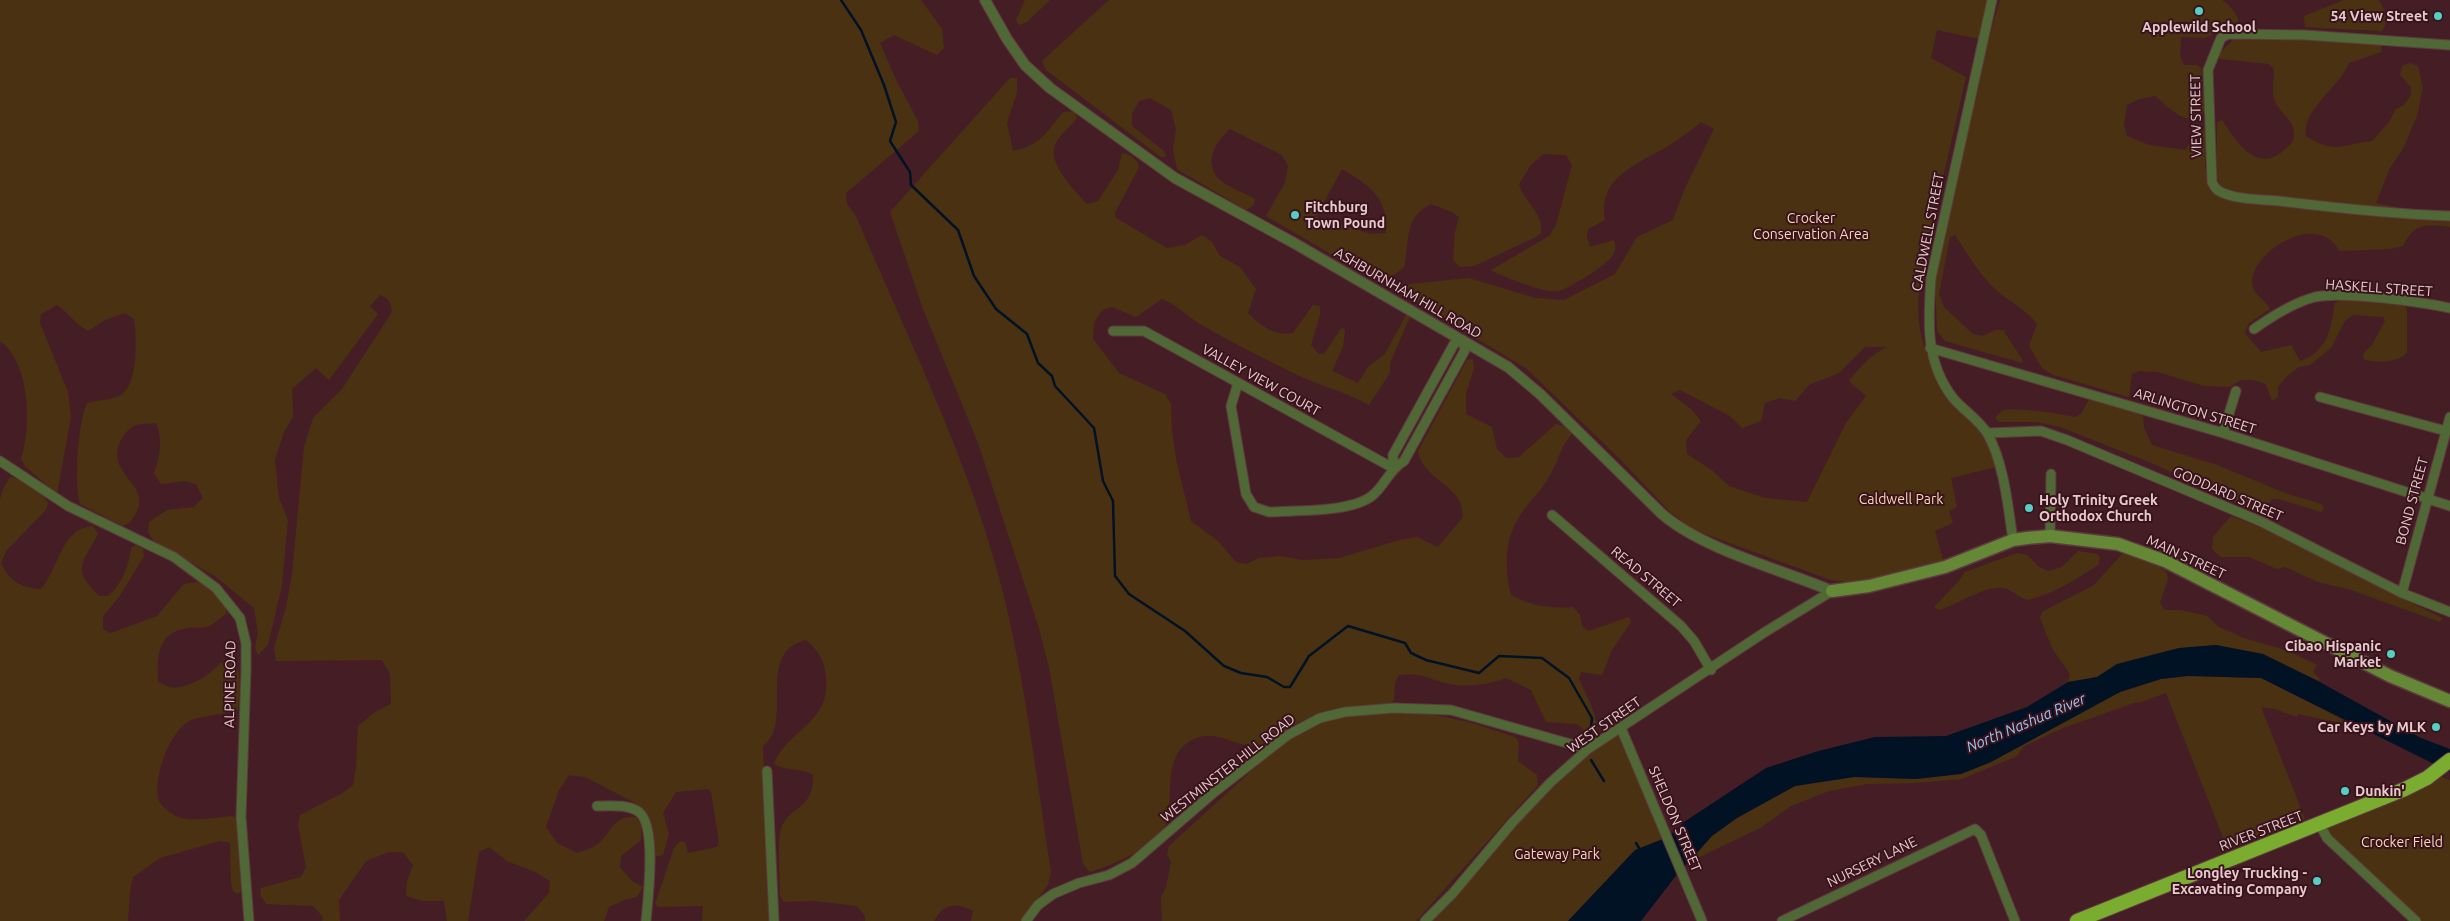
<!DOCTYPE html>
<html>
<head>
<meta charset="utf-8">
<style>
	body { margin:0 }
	canvas { display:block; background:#451d25 }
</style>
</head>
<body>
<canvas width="2450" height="921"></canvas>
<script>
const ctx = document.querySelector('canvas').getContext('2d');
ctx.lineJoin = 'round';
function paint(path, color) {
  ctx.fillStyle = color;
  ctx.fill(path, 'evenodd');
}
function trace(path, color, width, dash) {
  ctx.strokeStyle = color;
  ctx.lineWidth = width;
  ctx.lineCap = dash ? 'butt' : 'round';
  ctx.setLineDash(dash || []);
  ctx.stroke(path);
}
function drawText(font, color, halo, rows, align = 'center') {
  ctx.font = font + ' Ubuntu,sans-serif';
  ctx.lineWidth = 4;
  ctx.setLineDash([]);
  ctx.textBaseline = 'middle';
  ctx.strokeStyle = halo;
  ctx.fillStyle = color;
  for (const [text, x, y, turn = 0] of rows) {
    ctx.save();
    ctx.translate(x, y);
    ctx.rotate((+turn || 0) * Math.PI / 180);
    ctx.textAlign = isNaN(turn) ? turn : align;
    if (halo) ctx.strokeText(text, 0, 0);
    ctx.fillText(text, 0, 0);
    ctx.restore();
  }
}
paint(new Path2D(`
	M0,0H921L942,29L944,48L937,55L894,35L880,43L897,82L918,121L919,131L846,193L847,204L856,216C904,330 961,444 995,563C1023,661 1035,770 1051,871L1048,885L1021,921H971L973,911C957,902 943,903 934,921H865V916L857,906L814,901L784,902L780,896C780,882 777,839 781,829C789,805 814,811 813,775C799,767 788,772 774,764C787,730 830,724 826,679C825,661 819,651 806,640C754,652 795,723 763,746L771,921H702L703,906L658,907L655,904L674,848L680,841L685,842L688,853L717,847L719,842L711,792L708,789L676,792L663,813L669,834L663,855L655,857L647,813L637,804L585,777L569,775L559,790L546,827L557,843L577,853C584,850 594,848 599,843C613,830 613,816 636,817L641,825V840L621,856L620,867L632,881L643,887L637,897L624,900L609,907L604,921H524L549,893L550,881L535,872L507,861L489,847L479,852L468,921H447L444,901H423L406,896L407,882L413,865L403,852H389L366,861L339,900L340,921H322L323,917L313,906L266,904L260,894L261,888L301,877L306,867L298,825L300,815L343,793L353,785L356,768L358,726L375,712L391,704L390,674L382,660L276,661L274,648L286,607L292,574L304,447L313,418L342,389L392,312C391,303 389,298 380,295L370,306L378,314L329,380L316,368L292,389L293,417L284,432L275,460L279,498L288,520L282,585L268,645L258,655L255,648L258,633L254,608L216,577L154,541L148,533L149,522L167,510L194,507L203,498L196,484L185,481L161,484L154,473C160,456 163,440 156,423C150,424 142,423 136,425C124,430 114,448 118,461C123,480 149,491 136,513C132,520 130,523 123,526L80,504C74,482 78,423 87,403C97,400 114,400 122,394C138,384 137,336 134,319L125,313L105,320L88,331C75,324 69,313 57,305L41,314L40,323L68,392L71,417L57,494L25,466L21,459C32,427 30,362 0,341Z
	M1025,0H1050L1027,22L1019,25L1016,20Z
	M1109,0H1989L1979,39L1937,30L1931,58L1966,77C1957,116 1948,156 1939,195C1927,248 1905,307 1929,359H1933L1938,374L1987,433L2000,466L1951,478L1957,507L1949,511L1953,523L1935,531L1945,567L1869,586L1864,579L1849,582L1831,580L1694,530L1670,512L1622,461L1527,369L1397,290L1401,286L1410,284L1469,278L1535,298L1564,300L1615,274L1637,237L1673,220L1685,188L1714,129L1701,122C1689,132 1677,141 1663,149C1633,166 1598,179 1605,220L1588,229L1587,237L1590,247L1614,240C1616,246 1616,250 1613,255C1607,265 1569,289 1558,291C1543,293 1512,279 1498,274L1491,270L1549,236L1556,225L1572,165L1566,155L1543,154L1531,165L1519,184C1524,203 1544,212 1541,233L1536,237L1474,266L1460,267L1453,260L1455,232L1459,217L1452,212L1431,204C1403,218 1410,241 1404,267C1394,276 1385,280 1372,278L1266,216L1285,183L1288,166L1282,155L1230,129C1217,140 1204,160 1217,177C1225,186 1244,193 1255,199L1254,205L1246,210L1177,169L1173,150L1176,129L1171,110L1150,98L1139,101L1132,114V126L1164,151L1166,157H1161L1046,70L1042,61ZM1342,169C1369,185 1389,198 1386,233L1371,234L1316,217ZM1865,347H1887C1870,355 1860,367 1849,381L1866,396L1846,423L1807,502L1765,498L1729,486L1713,471L1687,454L1686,440L1701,421L1691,409L1671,394L1680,390L1730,416L1742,428L1761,421L1765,403L1780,398L1795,401L1809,385L1839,373Z
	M2000,0H2222C2231,5 2240,17 2240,28L2215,33L2205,38L2181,37L2180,56L2184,65H2197L2201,68L2205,110C2190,132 2169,107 2155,96L2140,99L2127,105L2124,125L2127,136L2149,145L2186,150L2192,138L2199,131H2205V166L2210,191C2232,204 2260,203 2285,206C2340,213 2395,220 2450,220V227C2426,224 2415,222 2403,246L2391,249L2339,251C2319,210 2250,251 2252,284C2253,295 2265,299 2270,309L2249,323L2245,333L2261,352L2291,345L2300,361C2329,351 2330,329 2335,303L2343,299L2405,306L2407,310V353C2395,364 2379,362 2364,360L2363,354L2372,345L2385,321L2383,317L2353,315L2345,321L2331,348L2310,365L2299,367L2286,377L2278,387V397L2272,401L2266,384L2253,380H2241L2230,387L2204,386L2158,372L2139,371L2132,374L2129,397L2053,375L2042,368L2029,346L2037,324C2026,309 2009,302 1995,289C1979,274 1967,253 1955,235L1950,237L1939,294L1944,307L1973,334L1982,336L1996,330H2003L2022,359V363L1945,341L1937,331L1935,277L1984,55Z
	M2344,0H2379C2384,11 2391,17 2382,31L2305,27L2304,16Z
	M2261,38L2335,40L2379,44L2382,48L2381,52L2349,63C2340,87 2301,110 2306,136C2335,155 2343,144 2372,141L2389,122L2396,109L2404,105L2411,95V87L2400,75L2402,66L2410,63L2418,66L2423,88L2417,116L2403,149L2390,168L2376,203L2400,208L2395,211L2237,193L2221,187L2217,178V122L2222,120C2236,141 2256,174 2283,151C2287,147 2294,143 2294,136C2295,120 2282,115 2276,103C2271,94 2274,79 2274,69L2269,64L2220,59L2217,55L2234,39Z
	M1010,78H1017V92L1007,123L1013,151C1040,146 1047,132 1063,112L1074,111L1077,118C1071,126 1059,135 1055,145C1047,163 1075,191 1087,204L1098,201L1118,170L1122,153C1130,154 1137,159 1139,167L1115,213L1116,218L1167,248L1185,245L1202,235L1212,242L1220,256L1240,267L1256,289L1248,313C1260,325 1275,337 1293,333L1313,305L1320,306V315L1311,345L1319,354H1324L1342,327L1345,331L1343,347L1332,371L1358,383L1368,367L1385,354L1406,315L1410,317L1390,363V373L1369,405C1344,391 1317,385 1291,372C1261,357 1229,341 1200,324C1187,316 1176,304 1162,299L1136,317L1112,307L1102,310L1094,323L1093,339L1119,373L1165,394L1171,404L1172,432L1177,464L1191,521L1218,541L1236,562L1247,564L1259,558L1280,556L1303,560L1339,558L1400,540L1417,537L1438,547L1463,517C1462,512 1462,505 1459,500C1450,483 1421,474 1418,451L1467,360L1473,359L1474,368L1466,394V414L1492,427L1497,449L1506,458L1519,457L1556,424L1567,427L1572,434C1560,447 1558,462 1549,477C1541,491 1529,501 1521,514C1504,539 1504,566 1511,595C1531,606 1551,609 1573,607L1580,615L1582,626L1589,631L1629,617L1631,622L1612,650L1602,675L1581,672L1579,679C1586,696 1600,717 1596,735L1585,738L1583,729L1577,724L1546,722L1531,690L1506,678C1488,685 1464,688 1445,683C1427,678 1419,672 1399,675L1395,682L1394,700L1391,703C1360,708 1326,710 1298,723C1284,729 1274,743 1258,745C1235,749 1217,727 1192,740C1161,756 1175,797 1166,824C1158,847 1112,865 1090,872L1083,864L1049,667L1038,625L978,443L923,309L890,212Z
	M2089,399L2143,415L2144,428L2152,445L2217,465L2285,493L2321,504L2324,509L2321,512L2279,499H2272L2264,511L2259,513L2154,464L2060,427L2037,422H1999L1995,418L2003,410C2029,408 2051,413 2075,417L2081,414Z
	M10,477C22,478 43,492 48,503L46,510L6,551L1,563C8,580 23,589 41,589C60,567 60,529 93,526L98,534C82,565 71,568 99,596H108C122,585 129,565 131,548L136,545L143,549L144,556L119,597L103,616V629L111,633L157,616L184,584L196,582L209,586L227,605L226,614C220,618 213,625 206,627C200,629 193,626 187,628C157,633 157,656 158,682C162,683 166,686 169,687C185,691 211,675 220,663H235C243,677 239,695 238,710C224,715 201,715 189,721C169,732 152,780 159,801C161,806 171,814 176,816C188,823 219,817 233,816L237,819L243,890L238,894L233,891L231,883L230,843L220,841L160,858L133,877L130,891L128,921H0V499L3,489Z
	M2231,516L2267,530L2442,618L2440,622L2351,590L2318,582L2285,567L2277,569L2249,557H2221L2212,549L2213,537Z
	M2078,551L2097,554L2100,557L2098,565C2077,579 2053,594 2028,600C2020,598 2014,592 2007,589C1989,582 1957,605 1939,610L1934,607L1959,581L1965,572L2017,553L2027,555L2038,566L2048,571L2062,567Z
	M2123,553L2149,561L2166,571L2168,579L2160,603L2165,610H2181L2207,616L2219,627L2244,638L2288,651L2317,665L2313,672L2320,679L2318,681L2263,654L2216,645L2179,648L2117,664L2097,677L2068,682L2070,674L2053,650L2040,618L2042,612L2094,585Z
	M2188,676L2261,678L2355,726L2298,714L2297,717L2275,709L2261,707L2305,819L2228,850L2166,693L2138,703L2137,702L2063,728L2024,746L2017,756L1962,779L1914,783L1867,784L1829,791L1791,806L1760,828L1689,862L1712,836L1737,818L1795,786L1854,777L1916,779L1961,774L1991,762L2120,692L2161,679Z
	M1395,711L1431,714L1472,723L1515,737L1519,743L1518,761L1537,775L1538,785L1416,921H1162L1161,897L1166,887L1171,862L1167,854L1169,846L1272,752L1299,731L1320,722L1362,714Z
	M1621,728L1668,837L1635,850L1568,921H1425L1550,783Z
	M2434,774L2450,780V921H2416L2327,838L2320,825L2405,789H2422L2427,778Z`), '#4a3112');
paint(new Path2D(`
	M2216,645L2263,654L2318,681L2421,738L2450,749V772L2261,678L2188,676L2161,679L2120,692L1991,762L1961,774L1916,779L1854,777L1795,786L1737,818L1712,836L1675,877L1641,921H1568L1635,850L1668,837L1684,822L1766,768L1818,751L1875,737L1946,736L2027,707L2068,682L2097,677L2117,664L2179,648Z`), '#011224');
trace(new Path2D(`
	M841,0L861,30L884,85L896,122L890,141L910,172L911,185L958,230L974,276L996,309L1027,334L1038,363L1052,376L1055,386L1094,428L1103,481L1113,501L1115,576L1129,594L1185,631L1224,666L1241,673L1267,677L1284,687H1290L1309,656L1348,626L1405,643L1411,653L1426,660L1479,673L1499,656L1542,658L1569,678L1592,718L1590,736
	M1591,760L1604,781
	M1636,843L1639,848`), '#011224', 2.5);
const minor = new Path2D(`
	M1992,0L1931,278C1928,321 1925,362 1953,398C1963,410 1979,420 1987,433C2004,462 2008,507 2013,540
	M2450,45L2305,35L2228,34L2221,38L2208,70L2212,182C2214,186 2215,189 2219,191C2235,200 2260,199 2279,201C2336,208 2392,214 2450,216
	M2254,329C2271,317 2295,302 2315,297C2343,291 2421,302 2450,308
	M1113,331H1144L1393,468
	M1930,348L2223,433L2450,506
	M1238,383L1231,406L1246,494L1254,507L1269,512C1296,510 1352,513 1373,495C1385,485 1389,470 1404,461L1465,350L1463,340L1454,344L1393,455V468
	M2320,397L2446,431
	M1987,433L2041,431L2067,440L2262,522L2402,593L2450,612
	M2223,433L2236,391
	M0,461L68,506L174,557L216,588L240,618L246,643V670L241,817L249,921
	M1552,515L1681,626L1694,641L1711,670
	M2050,536L2051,474
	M2402,593L2450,417
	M1621,728L1702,921
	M767,771L774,921
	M597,806C610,806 628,804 639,812C657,826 648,899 646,921
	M2320,825L2327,838L2416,921
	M1026,921L1038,905L1053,894L1079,883L1109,875L1132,863L1212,794L1288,735L1320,718L1345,712L1394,708L1451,710L1588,749
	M1425,921L1453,893L1512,823L1550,783L1588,749L1765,632L1832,591
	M1782,921L1975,829L1981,835L2015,921`);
const tertiary = new Path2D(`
	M985,0L1007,39L1025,65L1050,88L1175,178L1294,243L1508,367L1540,394L1662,514C1704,550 1780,569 1832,591`);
const secondary = new Path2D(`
	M1832,591L1869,586L1945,567L2013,540L2027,538L2050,536L2118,544L2165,561L2390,676L2450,701`);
const trunk = new Path2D(`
	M2077,921L2405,789L2427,778L2450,760`);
trace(minor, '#5f3940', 11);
trace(tertiary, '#5f3940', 12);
trace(secondary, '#5f3940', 15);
trace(trunk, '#5f3940', 16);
trace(minor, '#506736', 9);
trace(tertiary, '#506736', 10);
trace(secondary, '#648836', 12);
trace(trunk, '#7aac2f', 14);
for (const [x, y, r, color] of [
	[2199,11,5,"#55cec5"],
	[2438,16,5,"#55cec5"],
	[1295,215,5,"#55cec5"],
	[2029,508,5,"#55cec5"],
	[2391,654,5,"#55cec5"],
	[2436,727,5,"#55cec5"],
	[2345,791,5,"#55cec5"],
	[2317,881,5,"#55cec5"]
]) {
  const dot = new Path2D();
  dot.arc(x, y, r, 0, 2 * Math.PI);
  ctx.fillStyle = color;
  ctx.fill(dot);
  trace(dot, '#39131b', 2);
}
drawText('bold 14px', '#e6cace', '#39131b', [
	["54 View Street",2428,16],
	["Applewild School",2199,27,"center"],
	["Fitchburg",1305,207,"left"],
	["Town Pound",1305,223,"left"],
	["Holy Trinity Greek",2039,500,"left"],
	["Orthodox Church",2039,516,"left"],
	["Cibao Hispanic",2381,646],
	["Market",2381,662],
	["Car Keys by MLK",2426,727],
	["Dunkin'",2355,791,"left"],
	["Longley Trucking -",2307,873],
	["Excavating Company",2307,889]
], 'right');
drawText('14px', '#e6cace', '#39131b', [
	["VIEW STREET",2196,116,-91],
	["CALDWELL STREET",1928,232,-79],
	["HASKELL STREET",2379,288,4],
	["ASHBURNHAM HILL ROAD",1408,293,30],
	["VALLEY VIEW COURT",1261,380,29],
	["ARLINGTON STREET",2195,411,17],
	["GODDARD STREET",2228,494,23],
	["BOND STREET",2412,501,-75],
	["MAIN STREET",2186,557,25],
	["READ STREET",1646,577,40],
	["ALPINE ROAD",230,684,-89],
	["WEST STREET",1604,725,-35],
	["WESTMINSTER HILL ROAD",1228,768,-38],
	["SHELDON STREET",1675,819,67],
	["RIVER STREET",2261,831,-21],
	["NURSERY LANE",1872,862,-26]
]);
drawText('14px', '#f8d8b6', '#39131b', [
	["Crocker",1811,218],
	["Conservation Area",1811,234],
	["Caldwell Park",1901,499],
	["Crocker Field",2402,842],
	["Gateway Park",1557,854]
]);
drawText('italic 15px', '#97c7f8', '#39131b', [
	["North Nashua River",2026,723,-23]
]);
</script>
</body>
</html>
